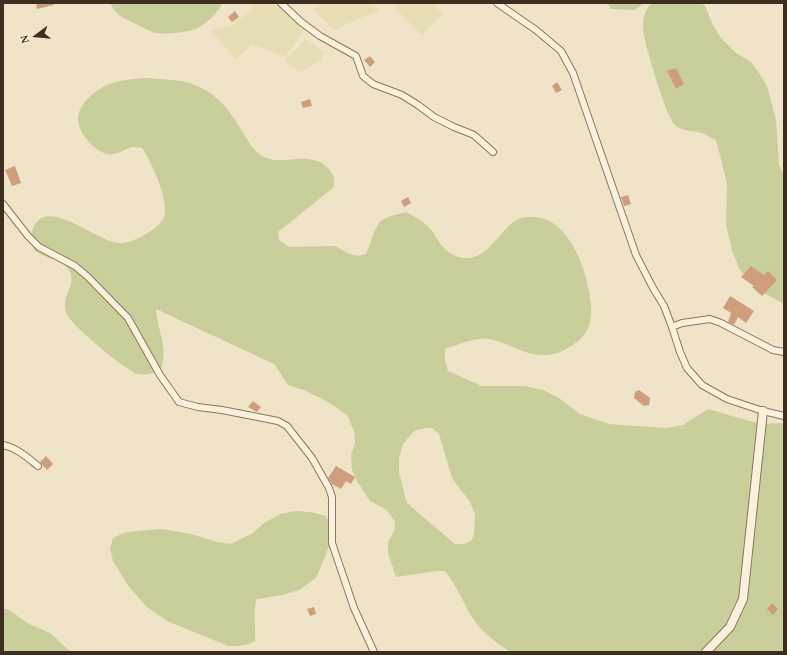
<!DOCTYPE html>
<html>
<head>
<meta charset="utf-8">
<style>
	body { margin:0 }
	#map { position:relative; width:787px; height:655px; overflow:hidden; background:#f0e4c8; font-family:"Times New Roman",serif }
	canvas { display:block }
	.frame { position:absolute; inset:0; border:4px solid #3d2e20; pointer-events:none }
	.north { position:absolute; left:16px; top:16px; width:40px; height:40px; -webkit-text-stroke:3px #f7eed8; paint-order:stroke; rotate:254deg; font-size:11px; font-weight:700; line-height:16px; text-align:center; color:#3d2e20 }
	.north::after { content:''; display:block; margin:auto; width:14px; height:18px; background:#3d2e20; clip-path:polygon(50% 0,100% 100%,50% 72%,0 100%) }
</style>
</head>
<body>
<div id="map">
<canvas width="787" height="655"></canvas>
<div class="frame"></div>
<div class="north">N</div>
</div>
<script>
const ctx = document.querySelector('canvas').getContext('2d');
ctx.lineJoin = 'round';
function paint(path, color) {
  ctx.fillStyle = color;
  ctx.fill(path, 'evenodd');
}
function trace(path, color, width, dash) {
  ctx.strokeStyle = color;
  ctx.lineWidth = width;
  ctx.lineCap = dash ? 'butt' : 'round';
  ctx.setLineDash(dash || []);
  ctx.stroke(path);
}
paint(new Path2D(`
	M250,3H275L304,30L285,57L252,44L236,59L211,31L232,25L254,8Z
	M321,3H372L379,10L334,30L314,10Z
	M399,3H437L434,6L443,14L422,35L395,8Z
	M306,39L324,52L320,61L299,72L285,61Z`), '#e6deb5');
paint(new Path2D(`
	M110,3H223C218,13 206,24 196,29C188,32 164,35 156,33C149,31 142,27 136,24C123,18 117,16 110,3Z
	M607,3H645L634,10L611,9Z
	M652,3H701L705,6L713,25L720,37L736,53L751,62L759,73L767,86L776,120L779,165L784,175V304L758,290L747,280L739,268L732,250L726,225L727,183L716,140C711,138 707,135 702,133C692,130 681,132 674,124C666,115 643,40 643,28C643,17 645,10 652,3Z
	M150,78C163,80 177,79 189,83C213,90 228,107 240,128C246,137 252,150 262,156C283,168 309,148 329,169C334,175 335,180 333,188L278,232L279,240L289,247L335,246L350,254L358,256L366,254C370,245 375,225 382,220C389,216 398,214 406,212C416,217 426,223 433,232C435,234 435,237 437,239C444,249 451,256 463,258C487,261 499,231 515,221C521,217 527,217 533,217C570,217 589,275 591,305C593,328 584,340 564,350C535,365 515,344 489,339C476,337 456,345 445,349V360L448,371L482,386H525L543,390L559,398L580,414L609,424L666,428L683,425L708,409L760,424L781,423L784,424V652H511C496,643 479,630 470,614C462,599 456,585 445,571H437L396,577L388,553V542L394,531L395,522L387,510L370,501L358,483L352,470L351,455L355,443L354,431L347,415L328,402L306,391L288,385L274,364L156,309C157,328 168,347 162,366C161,371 157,372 153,373C149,374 142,375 138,374C126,371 74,327 68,316C58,298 77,287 70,272C64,261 54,260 44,256C41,255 37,252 34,250C31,239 29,231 37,222C53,202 97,241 118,243C128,244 136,239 144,235C151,231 161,225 164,217C170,203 151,160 142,148C140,148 136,147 133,147C125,148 115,158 104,153C90,147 74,128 79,112C83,101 95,91 105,86C119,79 134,79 150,78ZM426,428H432L439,434L452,478L470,502L475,514L474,534L471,541L464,544H455L407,503L403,488L399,472V458L403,444L414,431Z
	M295,511L310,512L326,516L332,528V540L316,578L299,590L283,595L257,599C253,607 256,630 255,641L249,644L239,646H228L167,621L147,607L129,587L113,561L110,549L113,538L126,532L161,529L191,534L217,542L230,544L253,533L264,523L281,514Z
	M3,609H8L29,624L50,633L71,652H3Z`), '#c9cf9b');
paint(new Path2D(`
	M36,3H54V5L37,9Z
	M235,11L239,17L232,22L228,17Z
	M370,56L375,62L370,67L364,60Z
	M676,68L684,84L676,89L667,71Z
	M557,82L562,90L556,93L552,86Z
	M310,99L312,106L303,108L301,102Z
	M15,166L21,183L12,186L5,170Z
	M628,195L631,204L624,206L621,197Z
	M408,197L411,203L404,207L401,201Z
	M751,266L764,275L768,271L777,280L762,296L752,287L754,286L741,277Z
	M730,296L754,311L746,323L738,317L734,325L728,322L731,313L723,308Z
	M639,390L650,398L649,405L644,406L634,398L635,392Z
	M253,401L261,407L257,412L248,407Z
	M46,456L53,464L47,470L40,462Z
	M336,466L355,477L351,484L346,481L341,489L332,484L328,478Z
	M772,603L778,609L773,615L767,609Z
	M314,607L316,614L310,616L307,609Z`), '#cf9f7d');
const minor = new Path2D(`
	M281,3L301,22L320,36L356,56L363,76L373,84L402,95L418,105L434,117L454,127L474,135L493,152
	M497,3L536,30L561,51L573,73L636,255L653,288L664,306L672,327L680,352L687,368L702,385L727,399L763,411L784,416
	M3,204L28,236L39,247L75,266L88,277L128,318L160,375L179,402L198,407L222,410L278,421L287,426L312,458L329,488L332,497V543L354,608L374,652
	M672,327L682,323L710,319L721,323L773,350L784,352
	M3,445C17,448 27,457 38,466`);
const tertiary = new Path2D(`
	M706,652L730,627L743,599L763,411`);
trace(minor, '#8d765c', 8);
trace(tertiary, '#8d765c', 10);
trace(minor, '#faf1dc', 6);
trace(tertiary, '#faf1dc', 8);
</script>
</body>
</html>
